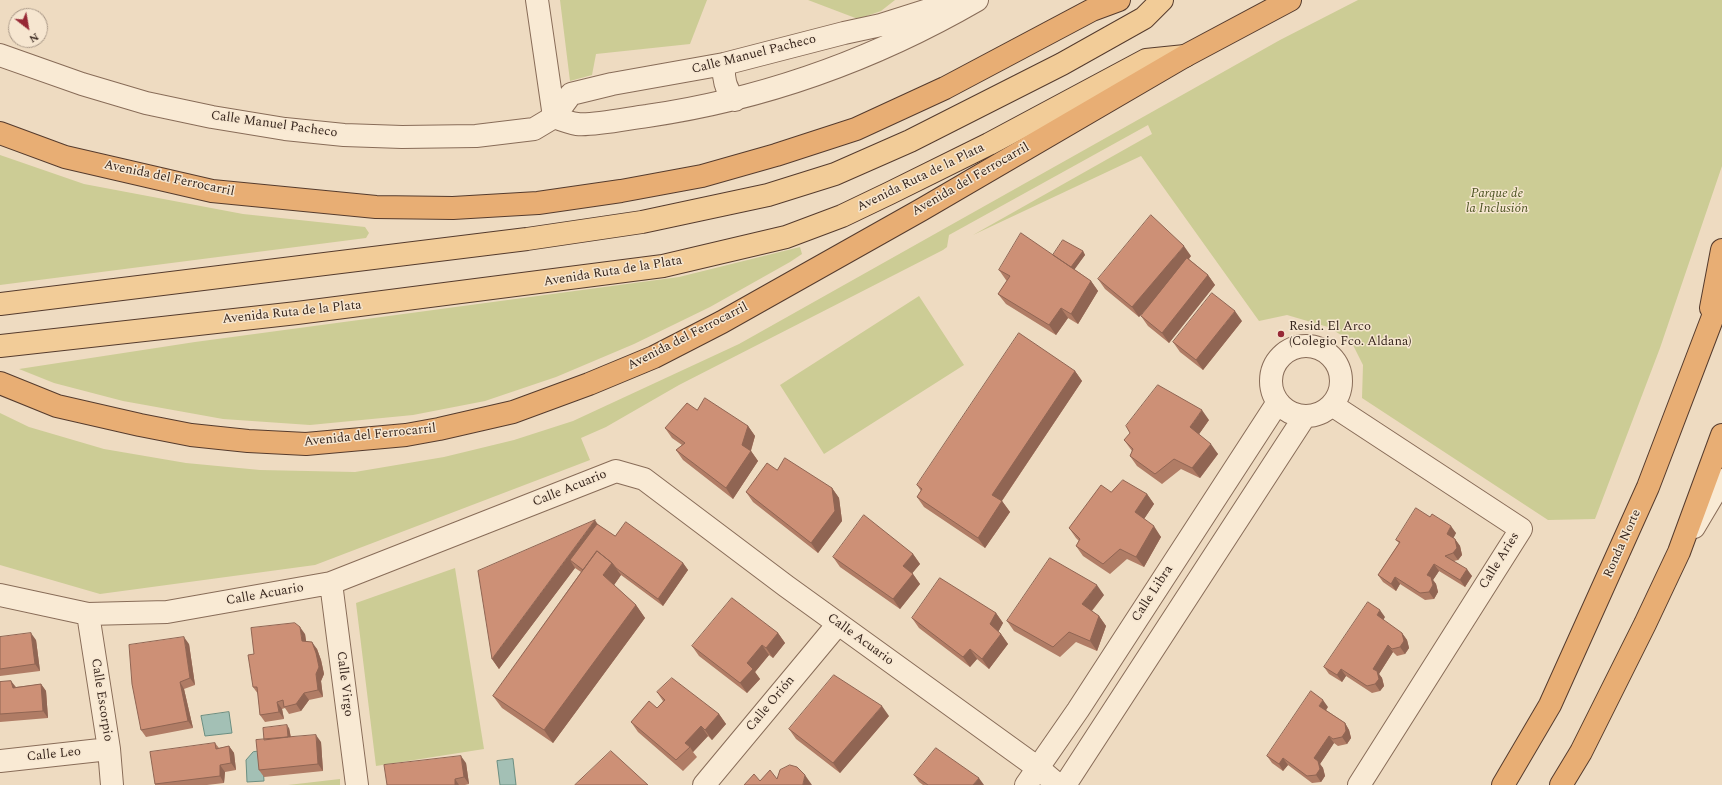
<!DOCTYPE html>
<html>
<head>
<meta charset="utf-8">
<style>
	body { margin:0 }
	#map { position:relative; width:1722px; height:785px; overflow:hidden; background:#eedbc1; font-family:Spectral,serif }
	canvas { display:block }
	.north { position:absolute; left:8px; top:8px; width:40px; height:40px; box-sizing:border-box; background:#f6e6d0; border:1px solid #a98; border-radius:50%; rotate:149deg; font-size:11px; font-weight:700; line-height:16px; text-align:center; color:#37261d }
	.north::after { content:''; display:block; margin:auto; width:14px; height:18px; background:#972835; clip-path:polygon(50% 0,100% 100%,50% 72%,0 100%) }
</style>
</head>
<body>
<div id="map">
<canvas width="1722" height="785"></canvas>
<div class="north">N</div>
</div>
<script>
const ctx = document.querySelector('canvas').getContext('2d');
ctx.lineJoin = 'round';
function paint(path, color) {
  ctx.fillStyle = color;
  ctx.fill(path, 'evenodd');
}
function trace(path, color, width, dash) {
  ctx.strokeStyle = color;
  ctx.lineWidth = width;
  ctx.lineCap = dash ? 'butt' : 'round';
  ctx.setLineDash(dash || []);
  ctx.stroke(path);
}
function drawText(font, color, halo, rows, align = 'center') {
  ctx.font = font + ' Spectral,serif';
  ctx.lineWidth = 3;
  ctx.setLineDash([]);
  ctx.textBaseline = 'middle';
  ctx.strokeStyle = halo;
  ctx.fillStyle = color;
  for (const [text, x, y, turn = 0] of rows) {
    ctx.save();
    ctx.translate(x, y);
    ctx.rotate((+turn || 0) * Math.PI / 180);
    ctx.textAlign = isNaN(turn) ? turn : align;
    if (halo) ctx.strokeText(text, 0, 0);
    ctx.fillText(text, 0, 0);
    ctx.restore();
  }
}
paint(new Path2D(`
	M560,0H707L690,44L596,54L592,75L570,81Z
	M808,0H895L881,11L858,19Z
	M1358,0H1722V166L1660,348L1595,519L1548,520L1362,398L1363,365L1351,341L1328,327L1287,315L1259,321L1141,156L973,235L1152,134L1148,125L949,235L947,247L943,250L679,385L606,427L581,438L590,460L315,565L100,594L0,565V413L29,427L104,449L186,463L260,470L355,472L444,457L514,440L573,421L739,344L1280,40Z
	M0,155L84,184L243,214L365,227L369,233L366,238L0,285Z
	M800,247L802,254L790,262L710,307L634,344L556,377L485,401L413,415L310,425L223,419L123,401L54,383L19,369L195,342L679,277Z
	M919,296L964,365L824,454L780,385Z
	M455,568L484,749L376,766L356,603Z
	M340,779V785H288Z`), '#cccc95');
const water = new Path2D(`
	M229,712L232,733L205,736L201,716Z
	M262,751L264,781L247,782L246,760L253,752Z
	M513,759L516,785H500L497,761Z`);
paint(water, '#a3c0b5');
trace(water, '#6b8e81', 1);
const minor = new Path2D(`
	M537,0L554,117
	M0,55L82,84L146,103L212,117L285,129L344,135L402,137L476,136L534,129L554,117L571,94L612,84L724,64L844,33L881,25L947,4L962,8
	M724,64C723,78 725,89 735,100
	M554,117C562,120 570,123 577,124C593,126 630,118 647,116C764,99 875,59 977,0
	M1271 381a35 35 0 1 1 70 0a35 35 0 1 1-70 0Z
	M1332,405L1521,529L1359,785
	M1694,527L1722,480
	M331,583L357,785
	M0,595L88,614L167,612L331,583L616,471L644,479L786,586L1038,768L1058,785
	M88,614L109,749L112,785
	M0,761L109,749
	M704,785L838,624
	M1026,785L1078,710L1278,402
	M1065,785L1305,416`);
const primary = new Path2D(`
	M0,304L527,239L642,222L768,195L835,174L910,141L1062,64L1144,18L1162,0
	M0,346L297,313L663,266L786,237L842,216L890,193L989,144L1146,60L1185,56`);
const trunk = new Path2D(`
	M0,133L65,157L212,191L376,207L453,208L538,203L621,191L702,176L776,155L856,129L945,88L1092,10L1119,0
	M1711,308L1722,250
	M0,383L57,406L140,425L191,435L248,441L306,444L406,435L439,429L513,412L589,384L654,357L722,322L921,210L1185,56L1290,0
	M1503,785L1550,705L1648,487L1722,293
	M1561,785L1581,752L1645,624L1679,552L1722,435`);
trace(minor, '#886c58', 24);
trace(primary, '#553b2d', 24);
trace(trunk, '#553b2d', 24);
trace(minor, '#f9ead4', 22);
trace(primary, '#f2cc98', 22);
trace(trunk, '#e8ae74', 22);
paint(new Path2D(`
	M1083,251L1085,255L1074,269L1091,281L1098,291L1078,324L1068,318L1056,335L1006,304L998,294L1007,281L1006,280L999,270L1053,255Z
	M1191,256L1189,259L1208,275L1215,285L1169,343L1148,326L1141,316L1150,305L1139,317L1105,289L1098,279Z
	M1242,321L1203,370L1180,352L1173,342Z
	M1075,371L1082,381L1002,501L1010,512L985,548L924,507L917,497L921,491L917,485Z
	M697,410L748,426L755,436L751,451L758,461L733,499L683,460L676,450L682,445L672,438L665,428Z
	M1209,420L1199,434L1218,454L1200,478L1181,469L1162,484L1137,466L1130,456L1132,451L1124,440Z
	M777,470L832,488L839,498L842,521L818,553L753,502L746,492Z
	M1111,492L1147,494L1154,504L1144,519L1161,537L1144,567L1127,559L1110,574L1083,556L1076,546L1079,541L1076,538L1069,528Z
	M1430,517L1456,533L1453,538L1455,539L1460,546L1462,555L1458,560L1454,561L1472,576L1465,587L1439,571L1433,580L1436,584L1438,592L1434,599L1425,600L1400,584L1396,591L1383,582L1378,575L1399,543L1396,540Z
	M597,524L615,536L683,563L688,570L663,606L621,575L614,585L636,605L645,618L553,743L502,708L493,696L581,572L575,568L499,669L492,659Z
	M913,554L920,564L912,573L920,584L900,609L840,567L833,557Z
	M1104,595L1092,611L1099,616L1106,626L1097,651L1076,642L1060,657L1014,631L1007,621Z
	M996,613L1003,623L998,632L1001,634L1008,644L989,669L977,659L970,667L919,628L912,618Z
	M1385,617L1383,620L1402,633L1407,640L1409,648L1405,654L1397,656L1393,652L1379,674L1382,678L1384,686L1380,691L1372,693L1346,676L1342,682L1329,674L1324,667Z
	M778,633L785,643L773,658L769,655L755,672L760,679L747,693L699,656L692,646Z
	M305,634L306,641L317,649L321,660L324,674L321,681L323,697L309,700L301,711L289,714L285,708L282,709L284,719L265,722L260,715L258,694L253,687Z
	M0,637L36,640L40,671L0,676Z
	M189,644L195,685L184,689L193,728L146,737L141,730Z
	M11,681L16,687L41,684L46,691L48,718L0,722V682Z
	M657,692L719,714L726,724L712,740L708,736L693,752L697,757L683,771L638,732L631,722L657,708L663,701Z
	M1328,707L1326,710L1345,723L1349,730L1351,738L1347,744L1338,746L1334,743L1320,764L1323,768L1325,776L1321,782L1312,783L1288,765L1283,771L1272,763L1267,756Z
	M889,716L840,773L796,739L789,729Z
	M289,728L291,737L321,742L323,771L264,777L259,770L264,740Z
	M215,743L219,748L229,746L234,753L236,770L225,772L224,783L207,785H155V784Z
	M466,763L469,784L465,785H387Z
	M914,775L984,785H923L919,782Z`), '#b07c65');
paint(new Path2D(`
	M1184,246L1191,256L1139,317L1132,307Z
	M1083,251L1085,255L1072,273L1069,269Z
	M1208,275L1215,285L1169,343L1162,333Z
	M1091,281L1098,291L1078,324L1071,314Z
	M1061,308L1068,318L1056,335L1049,325Z
	M1235,311L1242,321L1203,370L1196,360Z
	M1075,371L1082,381L999,505L992,495Z
	M1202,410L1209,420L1197,437L1190,427Z
	M748,426L755,436L750,453L751,451L758,461L733,499L726,488L742,445Z
	M1211,444L1218,454L1200,478L1192,468Z
	M832,488L839,498L842,521L818,553L811,543Z
	M1147,494L1154,504L1142,522L1135,512Z
	M1002,501L1010,512L985,548L978,538Z
	M595,520L602,531L570,560L575,568L499,669L492,659Z
	M1154,526L1161,537L1144,567L1136,557Z
	M1451,526L1456,533L1452,541L1447,534Z
	M1455,539L1460,546L1462,555L1458,560L1453,553Z
	M913,554L920,564L910,576L903,566Z
	M612,563L621,575L612,588L603,575Z
	M683,563L688,570L663,606L658,599Z
	M1434,564L1439,571L1433,580L1436,584L1438,592L1434,599L1429,592L1427,575Z
	M1467,569L1472,576L1465,587L1460,580Z
	M913,574L920,584L900,609L893,599Z
	M1395,577L1400,584L1396,591L1391,584Z
	M1097,585L1104,595L1089,614L1082,604Z
	M636,605L645,618L553,743L544,730Z
	M1380,610L1385,617L1382,622L1377,615Z
	M996,613L1003,623L997,634L990,624Z
	M1099,616L1106,626L1097,651L1090,641Z
	M300,627L305,634L307,648L302,641Z
	M31,633L36,640L40,671L35,664Z
	M778,633L785,643L773,658L766,648Z
	M1402,633L1407,640L1409,648L1405,654L1400,647Z
	M1001,634L1008,644L989,669L982,659Z
	M184,637L189,644L195,685L190,678Z
	M312,642L317,649L321,660L324,674L321,681L323,697L318,690Z
	M762,645L769,655L755,672L760,679L747,693L740,683L747,663Z
	M1388,645L1393,652L1379,674L1382,678L1384,686L1380,691L1375,684L1373,669Z
	M970,649L977,659L970,667L963,657Z
	M1341,669L1346,676L1342,682L1337,675Z
	M11,681L16,688H13Z
	M180,682L184,689L193,728L188,721Z
	M41,684L46,691L48,718L43,711Z
	M304,693L309,700L301,711L296,704Z
	M1323,700L1328,707L1324,713L1319,706Z
	M277,702L282,709L284,719L279,712Z
	M882,706L889,716L840,773L833,763Z
	M719,714L726,724L712,740L705,730Z
	M1345,723L1349,730L1351,738L1347,744L1342,737Z
	M287,725L289,728L292,745L289,742Z
	M701,726L708,736L693,752L690,747L685,743Z
	M316,735L321,742L323,771L318,764Z
	M1329,736L1334,743L1320,764L1323,768L1325,776L1321,782L1316,775L1314,758Z
	M229,746L234,753L236,770L231,763Z
	M461,756L466,763L469,784L464,777Z
	M1283,758L1288,765L1283,771L1279,764Z
	M220,765L225,772L224,783L220,776Z
	M805,775L812,785H803V784Z
	M979,778L984,785H973Z
	M455,779L459,785H455Z`), '#906553');
const building = new Path2D(`
	M1151,215L1184,246L1132,307L1098,279Z
	M1021,233L1091,281L1071,314L1061,308L1049,325L998,294L1010,276L999,270Z
	M1063,240L1083,251L1071,267L1053,255Z
	M1187,258L1208,275L1162,333L1141,316Z
	M1212,293L1235,311L1196,360L1173,342Z
	M1019,333L1075,371L992,495L1002,501L978,538L917,497L922,489L917,485Z
	M1158,385L1202,410L1190,427L1211,444L1192,468L1174,459L1155,474L1130,456L1133,449L1124,440L1130,433L1126,426Z
	M705,398L748,426L742,445L751,451L726,488L676,450L685,443L665,428L687,403L697,410Z
	M785,458L832,488L835,511L811,543L746,492L767,463L777,470Z
	M1123,480L1147,494L1135,512L1154,526L1136,557L1120,549L1103,564L1076,546L1080,539L1069,528L1101,485L1111,492Z
	M1416,508L1430,517L1432,514L1451,526L1447,534L1455,539L1457,548L1453,553L1445,556L1467,569L1460,580L1434,564L1427,575L1431,577L1433,585L1429,592L1420,593L1395,577L1391,584L1378,575L1400,542L1396,540Z
	M864,515L913,554L903,566L913,574L893,599L833,557Z
	M595,520L492,659L478,571Z
	M626,522L683,563L658,599L616,568L612,563L597,551L583,570L570,560L597,524L615,536Z
	M597,551L612,563L603,575L636,605L544,730L493,696Z
	M1050,558L1097,585L1082,604L1099,616L1090,641L1069,632L1053,647L1007,621Z
	M940,578L996,613L990,624L1001,634L982,659L970,649L963,657L912,618Z
	M732,598L778,633L766,648L762,645L747,663L753,669L740,683L692,646Z
	M1368,602L1380,610L1377,615L1402,633L1404,641L1400,647L1392,649L1388,645L1373,669L1377,671L1379,679L1375,684L1367,686L1341,669L1337,675L1324,667Z
	M295,623L300,627L302,641L312,642L316,653L319,667L316,674L318,690L304,693L296,704L284,707L283,700L277,702L279,712L260,715L257,687H253L248,655L254,654L251,628Z
	M31,633L35,664L0,669V637Z
	M184,637L190,678L180,682L188,721L141,730L132,684L129,645Z
	M834,675L882,706L833,763L789,729Z
	M672,678L719,714L705,730L701,726L685,743L690,747L676,760L631,722L649,701L657,708L665,700L657,692Z
	M11,681L13,688L41,684L43,711L0,714V682Z
	M1311,691L1323,700L1319,706L1345,723L1346,731L1342,737L1333,739L1329,736L1314,758L1318,761L1320,769L1316,775L1307,776L1283,758L1279,764L1267,756Z
	M287,725L288,737L264,740L263,728Z
	M316,735L318,764L259,770L256,740Z
	M215,743L216,749L229,746L231,763L220,765V776L155,784L150,752Z
	M936,748L979,778L973,785H928L914,775Z
	M611,751L648,785H575Z
	M461,756L464,777L455,779V785H387L384,765Z
	M790,765L797,767L805,775L803,784V785H744L754,774L760,781L770,770L777,779L780,770Z`);
paint(building, '#cd9076');
trace(building, '#906553', 1);
for (const [x, y, r, color] of [
	[1281,334,4,"#972835"]
]) {
  const dot = new Path2D();
  dot.arc(x, y, r, 0, 2 * Math.PI);
  ctx.fillStyle = color;
  ctx.fill(dot);
  trace(dot, '#f6e6d0', 1.5);
}
drawText('13px', '#37261d', '#f6e6d0', [
	["Calle Manuel Pacheco",754,55,-14],
	["Calle Manuel Pacheco",274,125,8],
	["Avenida Ruta de la Plata",921,178,-26],
	["Avenida del Ferrocarril",169,179,12],
	["Avenida del Ferrocarril",971,180,-30],
	["Avenida Ruta de la Plata",613,272,-9],
	["Avenida Ruta de la Plata",292,313,-6],
	["Avenida del Ferrocarril",688,337,-27],
	["Avenida del Ferrocarril",370,436,-6],
	["Calle Acuario",570,489,-22],
	["Ronda Norte",1623,544,-66],
	["Calle Aries",1500,561,-58],
	["Calle Libra",1153,594,-57],
	["Calle Acuario",265,595,-10],
	["Calle Acuario",860,640,36],
	["Calle Virgo",344,684,83],
	["Calle Escorpio",101,700,81],
	["Calle Orión",771,704,-50],
	["Calle Leo",54,755,-6]
]);
drawText('italic 13px', '#4d5423', '#f6e6d0', [
	["Parque de",1497,194],
	["la Inclusión",1497,209]
]);
drawText('13px', '#37261d', '#f6e6d0', [
	["Resid. El Arco",1289,327],
	["(Colegio Fco. Aldana)",1289,342]
], 'left');
</script>
</body>
</html>
